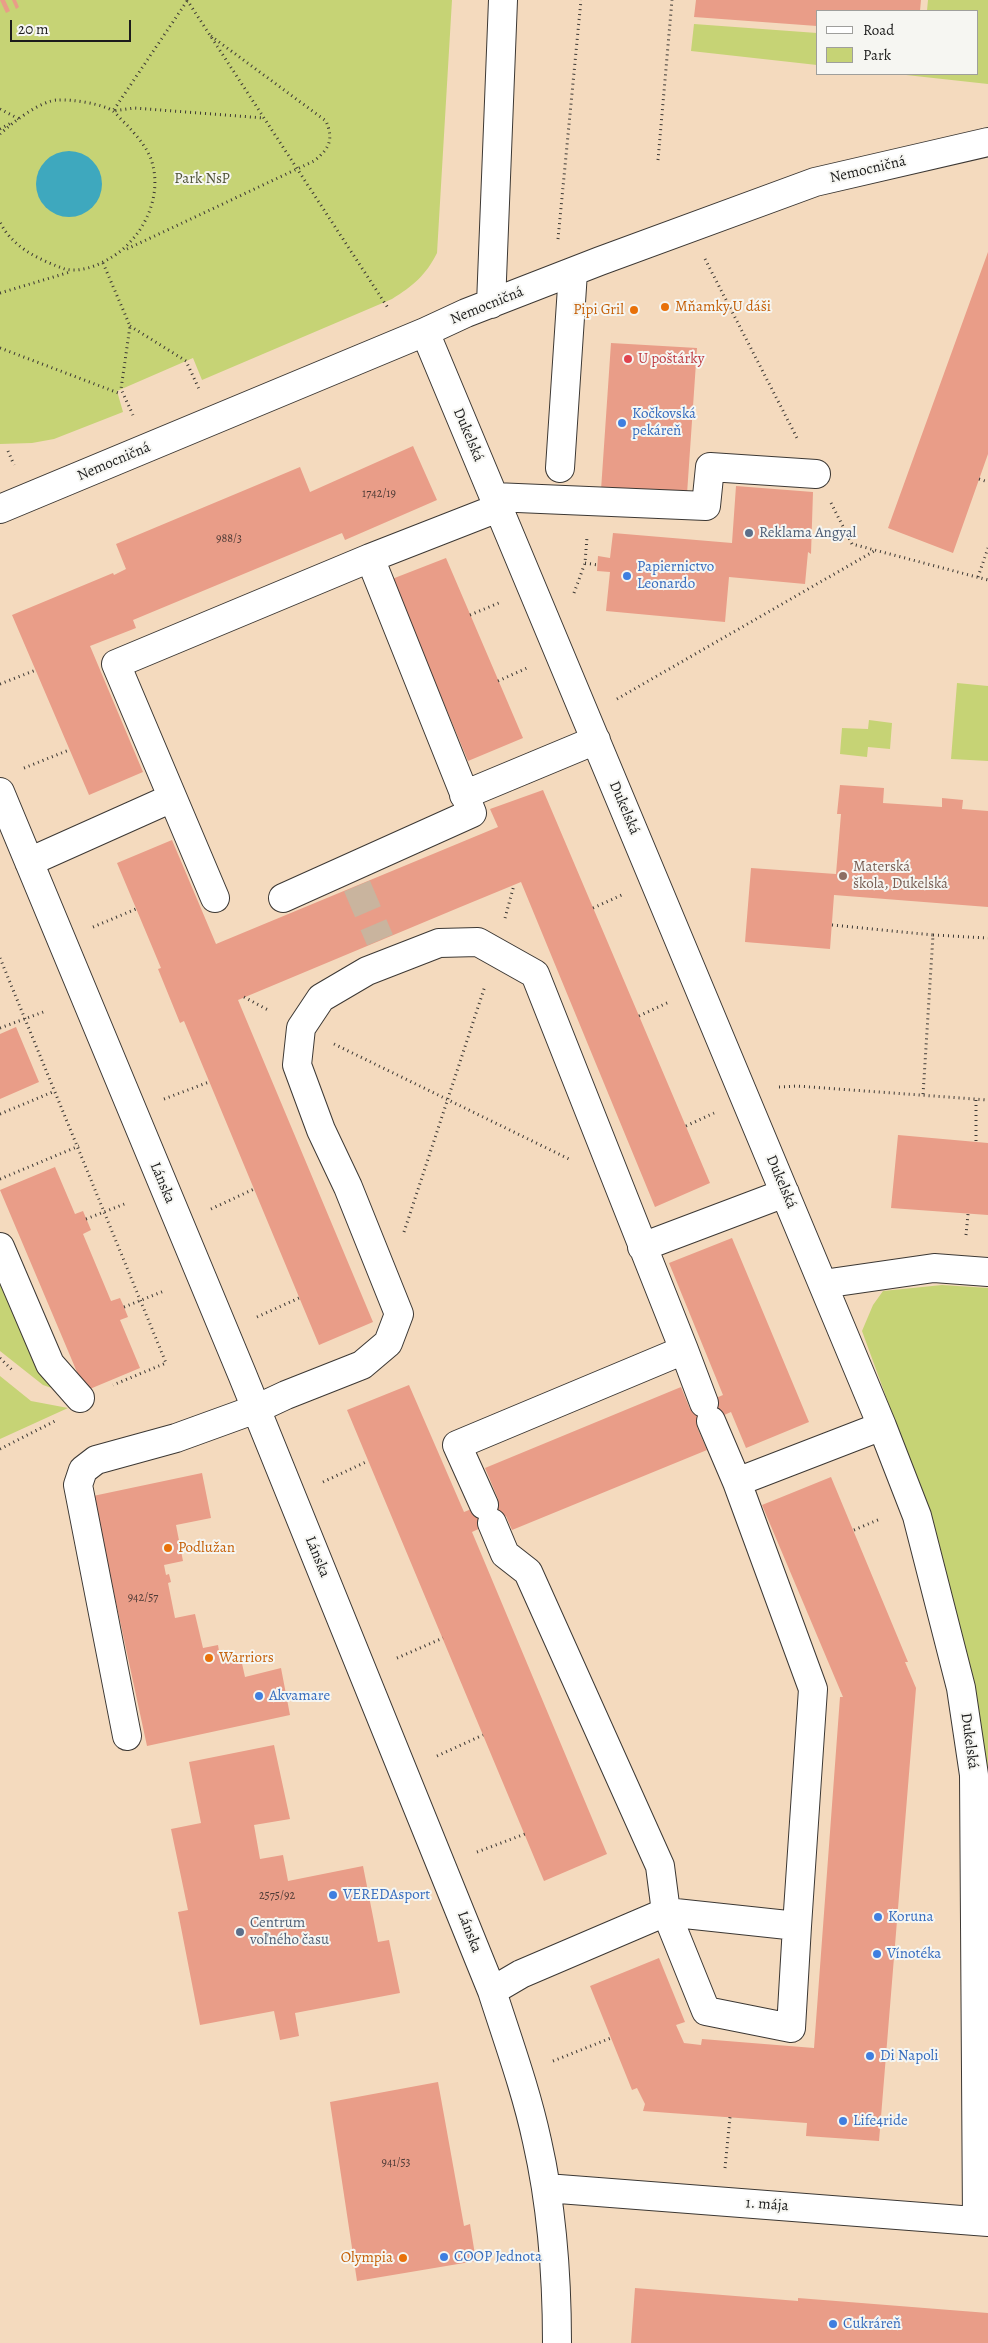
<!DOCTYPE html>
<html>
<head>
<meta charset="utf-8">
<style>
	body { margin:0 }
	#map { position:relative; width:988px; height:2343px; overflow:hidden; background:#f4dabe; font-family:Alegreya,serif }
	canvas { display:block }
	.legend { position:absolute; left:816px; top:10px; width:162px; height:65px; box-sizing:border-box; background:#f6f6f2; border:1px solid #9f9f9c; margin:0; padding:6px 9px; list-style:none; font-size:15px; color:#1c1c1c }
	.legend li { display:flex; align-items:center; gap:10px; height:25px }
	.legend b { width:25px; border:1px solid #9f9f9c }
	.scale { position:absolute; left:10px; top:20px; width:121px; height:22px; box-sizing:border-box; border:2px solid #1c1c1c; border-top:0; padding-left:6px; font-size:15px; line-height:18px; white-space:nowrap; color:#1c1c1c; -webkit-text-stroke:4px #f6f6f2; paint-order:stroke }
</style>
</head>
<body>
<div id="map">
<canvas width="988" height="2343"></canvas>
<ul class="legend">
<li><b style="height:6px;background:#fff"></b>Road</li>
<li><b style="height:14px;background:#c6d375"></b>Park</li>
</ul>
<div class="scale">20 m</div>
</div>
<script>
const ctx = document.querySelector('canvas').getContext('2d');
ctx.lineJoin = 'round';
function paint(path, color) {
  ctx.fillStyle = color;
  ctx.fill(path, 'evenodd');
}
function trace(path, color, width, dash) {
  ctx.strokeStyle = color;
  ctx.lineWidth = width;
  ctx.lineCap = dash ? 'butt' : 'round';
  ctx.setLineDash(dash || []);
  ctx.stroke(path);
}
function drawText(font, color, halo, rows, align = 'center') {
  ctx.font = font + ' Alegreya,serif';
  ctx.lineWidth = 4;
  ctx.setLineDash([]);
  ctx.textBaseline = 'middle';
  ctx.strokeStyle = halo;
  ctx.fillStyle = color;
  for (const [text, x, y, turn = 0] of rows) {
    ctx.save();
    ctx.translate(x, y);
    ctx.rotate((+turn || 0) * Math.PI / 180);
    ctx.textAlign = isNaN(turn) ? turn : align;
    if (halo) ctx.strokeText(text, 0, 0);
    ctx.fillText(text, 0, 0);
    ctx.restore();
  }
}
paint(new Path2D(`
	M0,0H452L437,253C426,275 413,286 392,299L202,380L193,358L117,391L123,412L54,439L32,443L0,444Z
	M928,0H988V84L897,74H977V11H927Z
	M694,24L817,33V65L691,51Z
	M957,683L988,686V761L951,759Z
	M869,720L892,723L890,749L868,747L867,757L840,754L842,728L868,729Z
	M0,1262L72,1395L43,1385L0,1351Z
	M942,1285L988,1288V1815L974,1687L938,1539L862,1331L873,1305L883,1291Z
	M0,1376L31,1401L68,1408L0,1439Z`), '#c6d375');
paint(new Path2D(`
	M36 184a33 33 0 1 1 66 0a33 33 0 1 1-66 0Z`), '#3ea8be');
paint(new Path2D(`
	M0,0H5L10,11L6,13Z
	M12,0H16L19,7L16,9Z
	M696,0H921L920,11H817V26L694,17Z
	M988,252V454L953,553L888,528Z
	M611,343L697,348L687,494L601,490Z
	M413,446L437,500L345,540L342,533L133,620L136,628L90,646L143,772L89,795L12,615L113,573L114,575L126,569L116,544L300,467L310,492Z
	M736,486L813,492L811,554L808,552L805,584L729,577L725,622L606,611L610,572L597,571L598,556L610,558L613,533L732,543Z
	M446,558L523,738L468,761L392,579Z
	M840,785L884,788L883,803L942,807V798L963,800L962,809L988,811V907L834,895L830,949L745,942L751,868L836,874L841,814H837Z
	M543,790L710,1183L655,1207L521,882L458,908L238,1000L373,1322L319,1345L184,1021L180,1023L158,969L161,968L117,863L172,840L216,944L498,827L490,809Z
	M16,1027L39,1082L0,1099V1034Z
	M898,1135L988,1143V1215L891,1208Z
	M55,1167L75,1214L83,1211L91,1230L83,1234L111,1301L120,1298L124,1307L128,1317L120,1320L140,1368L85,1391L0,1190Z
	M732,1238L809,1422L746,1448L731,1412L697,1427L707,1450L512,1530L506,1516L472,1532L607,1854L544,1881L347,1410L409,1385L464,1512L494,1500L498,1499L485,1468L681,1387L690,1409L723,1395L669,1263Z
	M202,1473L211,1518L176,1525L183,1561L164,1565L166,1575L169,1574L171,1582L168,1583L175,1618L195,1614L203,1648L218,1645L221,1663L241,1659L245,1677L281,1668L290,1715L147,1746L93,1496Z
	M831,1477L908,1662H905L916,1688L879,2141L806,2136L807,2123L643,2111L645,2104L637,2088L632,2090L590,1986L659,1958L685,2022L676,2025L684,2043L701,2045L702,2039L814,2048L840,1697H843L762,1505Z
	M274,1745L290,1819L254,1825L260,1859L283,1855L288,1881L363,1866L378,1942L389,1940L400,1993L295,2013L299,2036L280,2040L274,2011L200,2025L178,1912L188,1910L171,1829L201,1823L189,1762Z
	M438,2082L464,2226L470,2224L476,2261L357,2281L330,2102Z
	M635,2288L798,2301V2298L988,2313V2343H631Z`), '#e99d88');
trace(new Path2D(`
	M357,886L380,940`), '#c9b49e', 28, [28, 14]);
const minor = new Path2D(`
	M491,304L503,0
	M425,332L882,1426L917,1516L961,1688L974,1775L977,2221
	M560,468L573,272
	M494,497L706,506L710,467L816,474
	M0,509L425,332L466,313L600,261L815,182L988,142
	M370,558L498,508
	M0,792L242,1374L492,1991C508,2041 526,2090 537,2141C552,2207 557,2276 557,2343
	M464,795L596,740
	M29,862L172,798
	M215,898L116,664L370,558L472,813L283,898
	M0,1247L50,1364L80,1398
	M642,1247L785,1193
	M823,1284L934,1268L988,1272
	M684,1350L704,1403
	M737,1482L882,1426
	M492,1523L505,1554L528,1572L660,1866L666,1912L706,2011L791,2028L797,1926
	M127,1736L78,1485L83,1470L96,1460L176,1438L256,1409L286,1395L362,1365L388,1343L399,1314L348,1187L321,1130L297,1065L301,1028L321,998L367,971L439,943L478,942L535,974L684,1350L457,1445L484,1505
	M492,1991L521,1974L666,1912L797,1926L813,1689L737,1482L711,1421
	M546,2188L988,2222`);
trace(minor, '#3c3834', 30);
trace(new Path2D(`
	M187,0L388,308
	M187,1L113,111L134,108L264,118
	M0,109L19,119
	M0,129L11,123
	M0,134C12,123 41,100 58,100C71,99 103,104 113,111C118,115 122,121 127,125C136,135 146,146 151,159C164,196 143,238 112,257C98,266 77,274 62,268C38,259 12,247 0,222
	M658,160L672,0
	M558,239L581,0
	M127,249L314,161C329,149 334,140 326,121L211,36
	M705,259L797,438
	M103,263L130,326L121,389L133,415
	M0,293L70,272
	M130,326L186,361L199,389
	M0,348L121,394
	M8,451L14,465
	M979,479L988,482
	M831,503L852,544L988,580
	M585,563L598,565
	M978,577L988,548
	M574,593L585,563L587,537
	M470,615L501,602
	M498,681L527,668
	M0,684L36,670
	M617,699L876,550
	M24,768L69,750
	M593,908L624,894
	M505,918L514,885
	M832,925L933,935L923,1095
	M93,927L136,909
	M933,935L988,938
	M0,958L166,1363L113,1385
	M244,997L270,1011
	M639,1016L669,1002
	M0,1028L46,1011
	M334,1044L571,1160
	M779,1087L797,1086L988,1100
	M164,1099L209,1082
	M976,1100V1142
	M0,1114L55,1091
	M686,1126L714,1113
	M0,1179L79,1146
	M211,1209L254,1189
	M86,1219L127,1203
	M404,1232L485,986
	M966,1235L968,1214
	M124,1307L164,1291
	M257,1317L299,1298
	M0,1358L13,1371
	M0,1449L55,1421
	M323,1482L368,1461
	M854,1530L880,1519
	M397,1658L443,1638
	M437,1756L483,1735
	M477,1852L525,1834
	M553,2061L611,2038
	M725,2168L730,2117`), '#3c3834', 3, [1, 4]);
trace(minor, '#fff', 28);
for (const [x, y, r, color] of [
	[665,307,5,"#e8710a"],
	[634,310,5,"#e8710a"],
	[628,359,5,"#e0444e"],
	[622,423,5,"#3f7fe0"],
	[749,533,5,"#5c6f8a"],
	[627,576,5,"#3f7fe0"],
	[843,876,5,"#8d6e63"],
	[168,1548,5,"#e8710a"],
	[209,1658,5,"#e8710a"],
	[259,1696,5,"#3f7fe0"],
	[333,1895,5,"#3f7fe0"],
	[878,1917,5,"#3f7fe0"],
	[240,1932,5,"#5c6f8a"],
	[877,1954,5,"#3f7fe0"],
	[870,2056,5,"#3f7fe0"],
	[843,2121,5,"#3f7fe0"],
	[444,2257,5,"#3f7fe0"],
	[403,2258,5,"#e8710a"],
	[833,2324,5,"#3f7fe0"]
]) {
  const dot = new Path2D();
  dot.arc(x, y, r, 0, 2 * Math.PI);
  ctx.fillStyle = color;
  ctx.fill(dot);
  trace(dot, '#f6f6f2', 2);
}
drawText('12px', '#4f3c37', null, [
	["1742/19",379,494],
	["988/3",229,539],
	["942/57",143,1598],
	["2575/92",277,1896],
	["941/53",396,2163]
]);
drawText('15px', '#1c1c1c', '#f6f6f2', [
	["Nemocničná",868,170,-13],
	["Nemocničná",487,306,-22],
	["Dukelská",468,435,67],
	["Nemocničná",114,462,-23],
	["Dukelská",624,808,67],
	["Dukelská",781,1182,67],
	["Lánska",162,1183,67],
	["Lánska",317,1557,68],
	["Dukelská",969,1741,82],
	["Lánska",469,1932,69],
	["1. mája",767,2205,4]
]);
drawText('15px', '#4f5337', '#f6f6f2', [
	["Park NsP",202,179]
]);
drawText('15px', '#c56008', '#f6f6f2', [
	["Mňamky U dáši",675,307],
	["Pipi Gril",624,310,"right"],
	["Podlužan",178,1548],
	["Warriors",219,1658],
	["Olympia",393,2258,"right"]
], 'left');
drawText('15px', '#be3a42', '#f6f6f2', [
	["U poštárky",638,359]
], 'left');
drawText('15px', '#366cbe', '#f6f6f2', [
	["Kočkovská",632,414],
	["pekáreň",632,431],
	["Papiernictvo",637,567],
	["Leonardo",637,584],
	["Akvamare",269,1696],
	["VEREDAsport",343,1895],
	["Koruna",888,1917],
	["Vínotéka",887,1954],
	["Di Napoli",880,2056],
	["Life4ride",853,2121],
	["COOP Jednota",454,2257],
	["Cukráreň",843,2324]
], 'left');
drawText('15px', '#4e5e75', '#f6f6f2', [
	["Reklama Angyal",759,533],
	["Centrum",250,1923],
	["voľného času",250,1940]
], 'left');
drawText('15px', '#785e54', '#f6f6f2', [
	["Materská",853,867],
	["škola, Dukelská",853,884]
], 'left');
</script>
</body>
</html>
